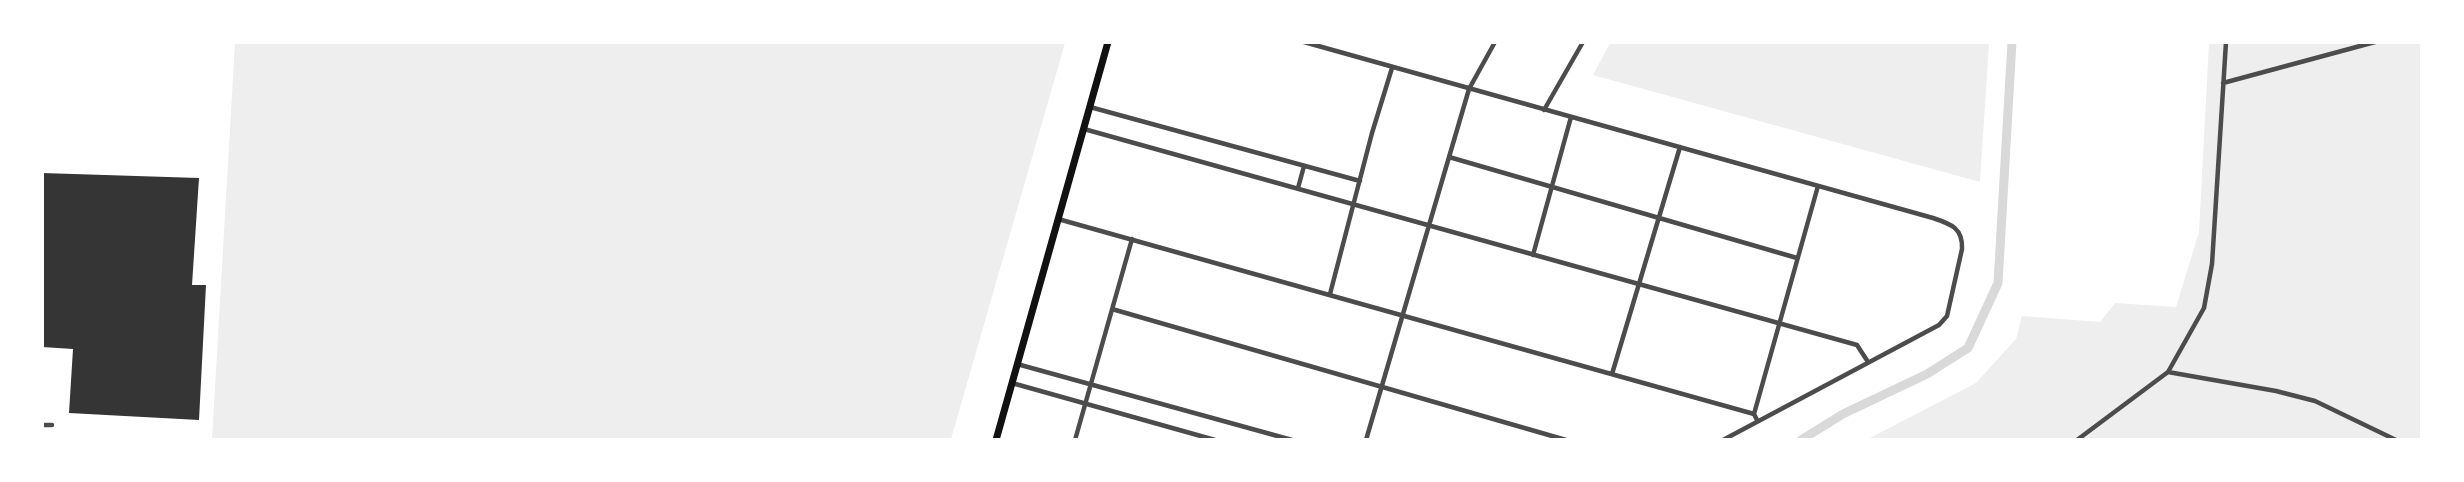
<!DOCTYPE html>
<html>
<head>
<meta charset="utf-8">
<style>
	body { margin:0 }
	#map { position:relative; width:2464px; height:482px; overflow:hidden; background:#fff; font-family:Ubuntu,sans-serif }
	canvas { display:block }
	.frame { position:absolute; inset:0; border:44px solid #fff; pointer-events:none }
</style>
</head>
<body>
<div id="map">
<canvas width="2464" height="482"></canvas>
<div class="frame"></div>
</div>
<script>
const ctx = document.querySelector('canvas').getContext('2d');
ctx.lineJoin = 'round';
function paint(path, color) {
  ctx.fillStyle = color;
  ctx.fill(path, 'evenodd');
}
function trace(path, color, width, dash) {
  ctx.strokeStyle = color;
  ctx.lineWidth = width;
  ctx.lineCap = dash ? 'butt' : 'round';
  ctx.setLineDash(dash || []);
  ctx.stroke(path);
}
paint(new Path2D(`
	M235,43V42L1065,43L951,439H212Z
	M1610,43H1989L1980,182L1593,75Z
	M2209,43H2421V439L1866,440L1976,383L2016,339L2022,316L2100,322L2115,303L2176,307L2199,232Z`), '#eee');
trace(new Path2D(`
	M1801,440L1843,414L1927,374L1968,348L1998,283L2012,42`), '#d9d9d9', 9);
paint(new Path2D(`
	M42,173L199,178L192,285H206L199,420L69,413L73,349L42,347Z`), '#353535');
trace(new Path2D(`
	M1304,42L1933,218C1951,224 1963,228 1962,249L1947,316L1939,325L1723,440
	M2223,83L2375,42
	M1090,107L1360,181
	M1544,110L1583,42
	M1084,129L1857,345L1868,362
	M1449,157L1797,258
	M1298,188L1304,166
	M1058,219L1754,414L1757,420
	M1533,255L1571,117
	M1330,294L1372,133L1392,68
	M1112,309L1566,440
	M1017,364L1292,440
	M2168,372L2204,308L2212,264L2226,42
	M1612,374L1680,147
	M1012,383L1215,440
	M1754,414L1818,186
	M42,425H52
	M1075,440L1132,239
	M1366,440L1469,89L1495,42
	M2077,440L2168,372L2276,391L2315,401L2396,440`), '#4c4c4c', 4.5);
trace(new Path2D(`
	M996,440L1108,42`), '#111', 7);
</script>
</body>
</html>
